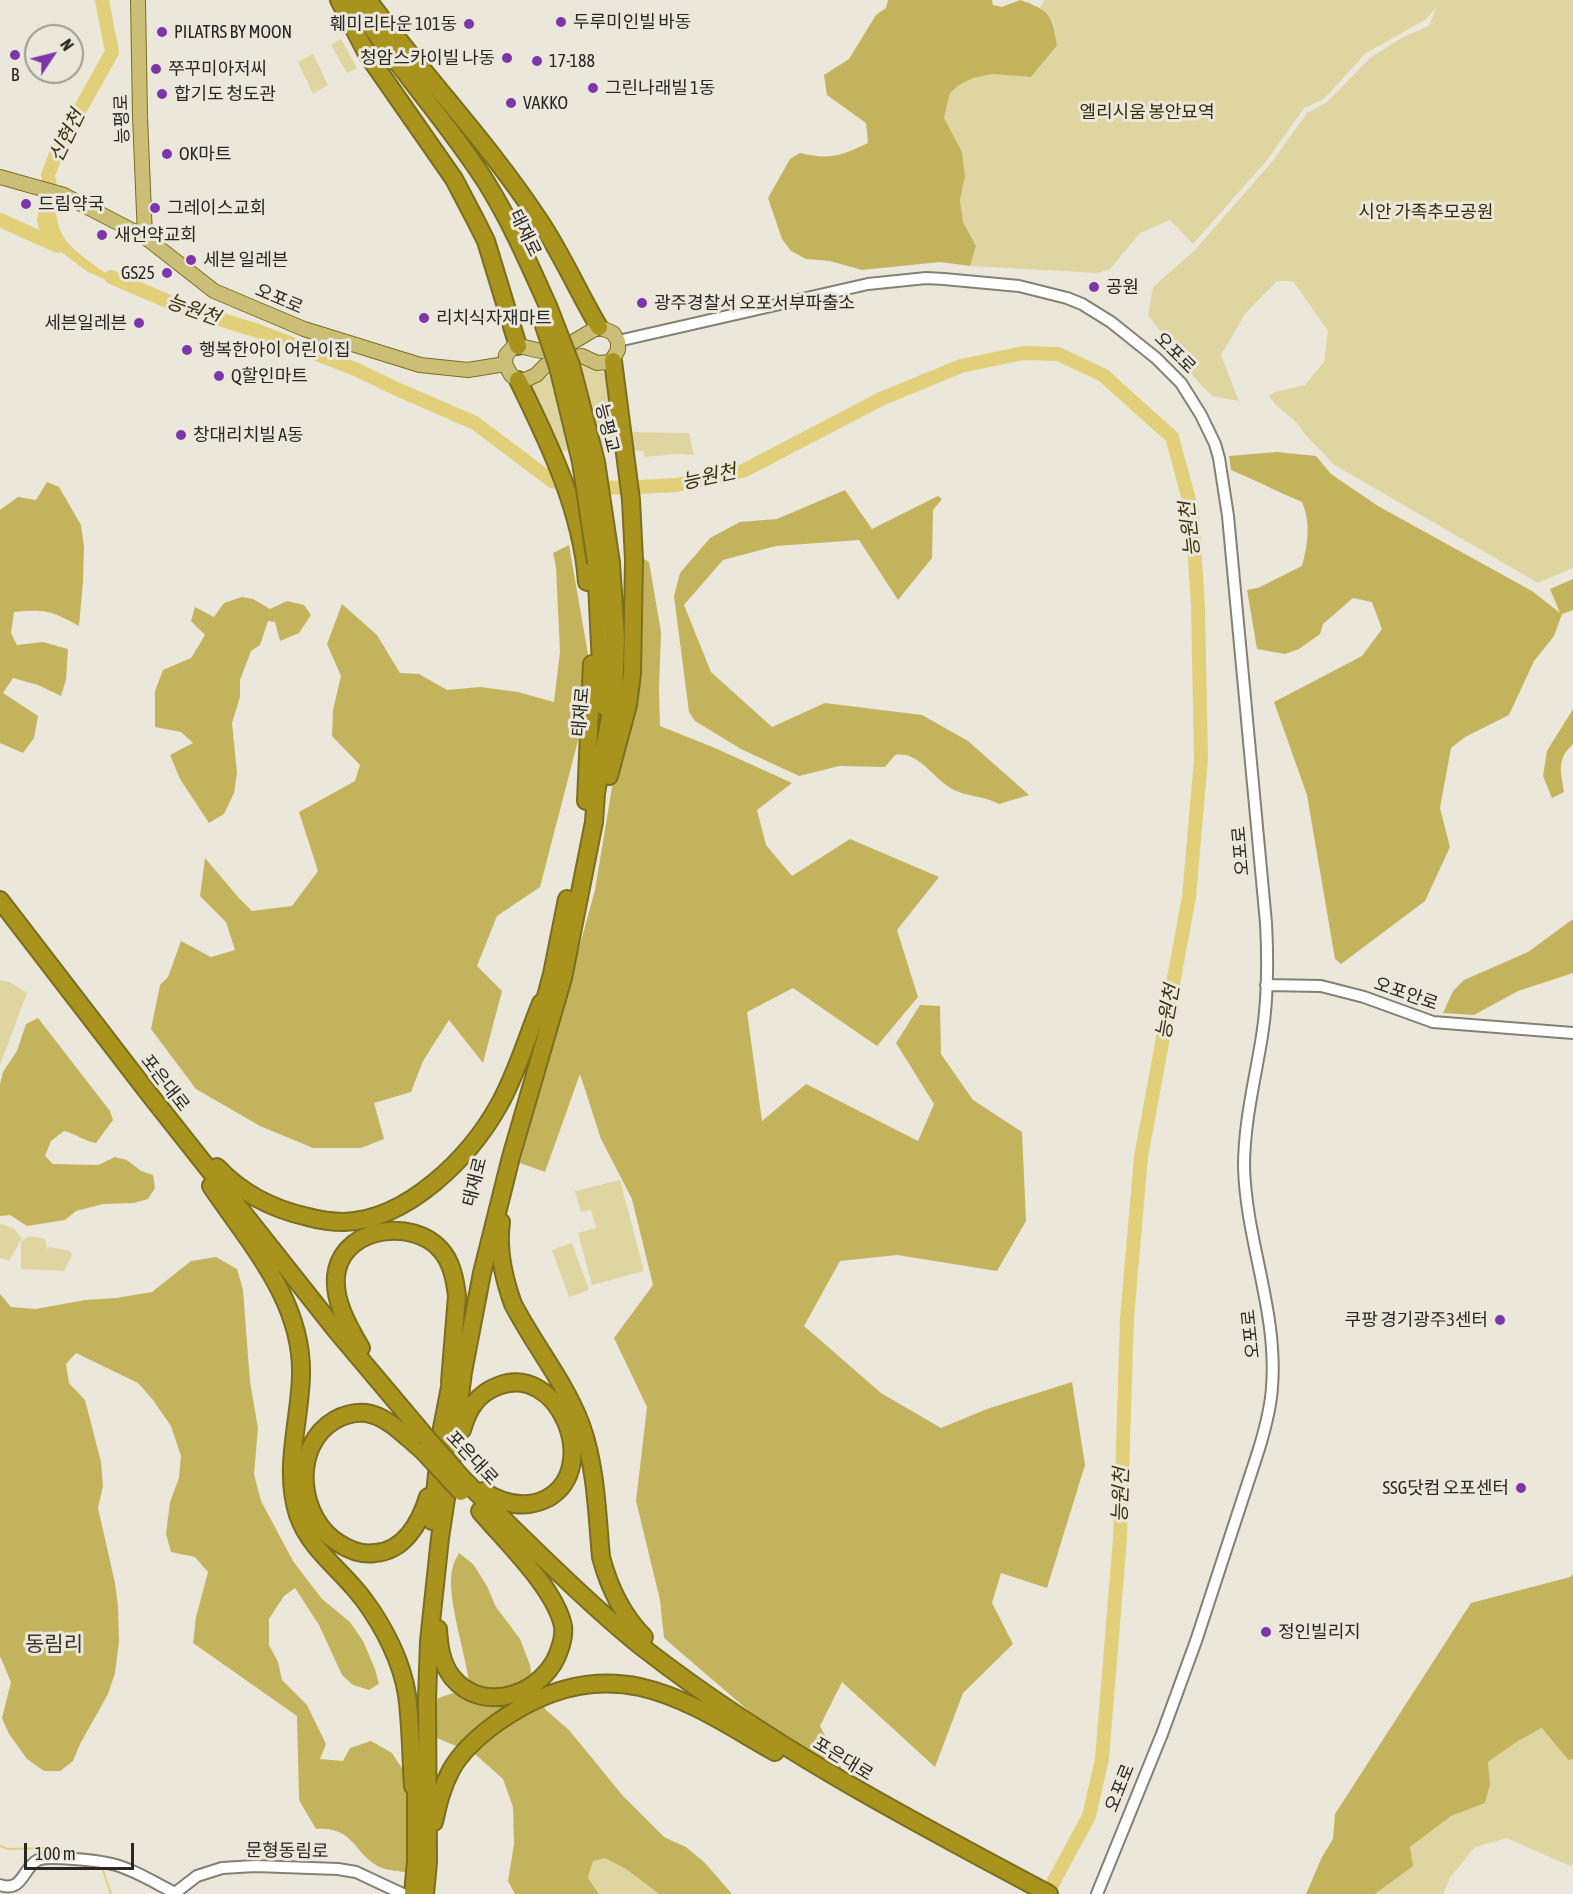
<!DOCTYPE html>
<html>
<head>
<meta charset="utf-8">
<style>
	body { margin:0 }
	#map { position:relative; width:1573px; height:1894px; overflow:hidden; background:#ebe8db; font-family:"Asap Condensed",sans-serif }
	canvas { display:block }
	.north { position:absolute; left:24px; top:24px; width:60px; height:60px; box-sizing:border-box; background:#ebe8db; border:2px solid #9d9b91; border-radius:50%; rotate:55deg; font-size:16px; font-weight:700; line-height:24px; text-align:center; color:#282722 }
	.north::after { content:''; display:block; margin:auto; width:21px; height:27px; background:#7c36aa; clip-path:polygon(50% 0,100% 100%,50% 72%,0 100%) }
	.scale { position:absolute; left:24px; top:1843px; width:110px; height:27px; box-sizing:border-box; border:3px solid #282722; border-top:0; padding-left:8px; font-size:18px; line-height:21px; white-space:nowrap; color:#282722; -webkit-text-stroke:4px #ebe8db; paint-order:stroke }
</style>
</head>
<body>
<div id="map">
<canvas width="1573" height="1894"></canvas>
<div class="north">N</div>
<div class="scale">100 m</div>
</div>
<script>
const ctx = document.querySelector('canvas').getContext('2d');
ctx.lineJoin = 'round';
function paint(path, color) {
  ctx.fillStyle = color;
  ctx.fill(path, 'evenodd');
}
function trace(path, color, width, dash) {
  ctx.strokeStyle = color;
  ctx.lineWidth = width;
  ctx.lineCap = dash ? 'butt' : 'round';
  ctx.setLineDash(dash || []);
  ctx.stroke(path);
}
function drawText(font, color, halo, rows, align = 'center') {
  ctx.font = font + ' "Asap Condensed","Noto Sans KR",sans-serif';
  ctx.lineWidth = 6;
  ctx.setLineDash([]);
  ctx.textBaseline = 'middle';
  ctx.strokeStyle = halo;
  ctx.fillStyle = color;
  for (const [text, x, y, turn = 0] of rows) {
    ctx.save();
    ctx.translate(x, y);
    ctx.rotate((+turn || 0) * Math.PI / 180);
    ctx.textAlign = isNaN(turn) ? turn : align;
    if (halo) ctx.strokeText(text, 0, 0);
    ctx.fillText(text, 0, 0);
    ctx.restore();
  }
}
paint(new Path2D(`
	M1045,0H1573V568L1538,583L1333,464L1305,434L1295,421L1277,406L1269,396L1275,392L1305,385L1324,362L1328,331L1293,281H1277L1245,314L1221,355L1239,401L1212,396L1198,382L1148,315L1153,287L1195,250L1271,163L1307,113L1327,102L1370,58L1405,36L1429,26L1436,8L1425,20L1366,53L1324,99L1304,108L1268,159L1193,244L1170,220L1140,233L1110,269L1098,273L970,266L976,246L963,222L960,200L965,177L944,118L950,93L959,85L973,78L992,73L1031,77L1057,47L1054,23L1040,7Z
	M341,39L357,68L347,73L331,45Z
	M313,54L328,85L313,94L298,62Z
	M583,365L609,375L618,432L689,433L694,455L675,454L645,457L644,451L619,449L562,451L529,388C547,375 561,369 583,365Z
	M0,980L10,982L27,993L0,1065Z
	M620,1180L644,1271L592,1285L578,1233L596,1228L591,1210L581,1212L575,1191Z
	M2,1224L14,1229L22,1238L9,1261L0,1258V1225Z
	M29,1236L45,1239L47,1249L50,1247L69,1251L72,1255L64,1271L21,1269V1242Z
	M572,1243L589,1290L569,1297L552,1250Z
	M1543,1728L1567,1760L1573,1759V1864L1570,1866L1507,1838L1475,1847L1450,1878L1443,1894H1375L1412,1866L1410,1847L1451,1816L1485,1803L1490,1785L1488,1762L1518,1741Z
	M605,1857L626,1869L659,1894H599L588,1879L593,1861Z`), '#ded5a0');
paint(new Path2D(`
	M888,0H992L993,5L1002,7L1020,0C1050,10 1053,16 1057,46L1031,77L992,74L973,78L959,85L950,93L944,118L962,152L965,177L960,200L963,222L976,246L970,266L940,262L862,270L830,261L806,259L791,251L782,239L768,198L790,159L800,153C830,160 841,156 868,143L866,123L827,95L824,75L849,59L876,15L886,8Z
	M1277,452L1316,456L1331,474L1378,506L1532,591L1560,613L1550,589L1573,579V610L1562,614L1554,636L1534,661L1509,715L1465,737L1451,748L1440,808L1450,847L1425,901L1341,964L1335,959L1307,795L1274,702L1362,656L1382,629L1372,602L1353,598L1323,624L1320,634L1299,649L1285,654L1257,649L1247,590L1258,588L1302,566C1308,544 1311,523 1302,502C1278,492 1255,480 1231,470L1229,456Z
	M47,482L59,487L81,525L84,547L83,582L79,626C51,611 47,609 14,612L11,633L17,645L43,642L68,649L66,680L61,696L38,685L13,678L3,693L38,716L34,738L23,753L0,743V510L18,497L36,500Z
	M845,490L872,529L938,496L942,499L933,510L932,558L898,600L859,540L776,546L723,560L684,605L711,672L772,727L825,703L922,715L968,741L1029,795L999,804C983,795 961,797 946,785C930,773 916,751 895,755L885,767L839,766L799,776L741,749L695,721L689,712L674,596L680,573L710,538L740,522L777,519Z
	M569,545L589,660L581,729L540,887L497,916L477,966L502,991L483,1063L449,1020L423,1061L411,1092L374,1103L384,1139L361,1148H313L260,1126L196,1089L151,1029L160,985L168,977L181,941L211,957L235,950L226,922L200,896L205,858L238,897L252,911L292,906L318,871L299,812L355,781L360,765L332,736L333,710L341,676L327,644L342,604L377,635L400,673L419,674L447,690L480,687L518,692L554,702L560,652L556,567L553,553Z
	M639,556L649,562L661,632L659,689L660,726L715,748L792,783L757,810L766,845L792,876L850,839L939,877L897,930L918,997L877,1046L793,988L747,1012L762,1121L806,1084L918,1141L934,1104L896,1043L920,1005L940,1006L941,1054L973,1100L1022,1132L1026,1221L997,1271L897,1255L840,1261L804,1326L881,1393L941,1428L987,1409L1072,1382L1085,1465L1047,1588L1001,1573L992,1603L1013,1644L963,1693L935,1767L842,1682L820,1726L842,1769L757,1718L664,1638L660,1600L636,1501L647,1407L614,1338L653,1285L632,1199L601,1139L580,1074L545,1172L520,1163L595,890L619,745Z
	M242,597L253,599L270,609L287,601L304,605L311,615L299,633L280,641L275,622L268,621L260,645L251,651L240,680V697L232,723L237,773L234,793L224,814L209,823L180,779L170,755L193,743L181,732L155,727V691L163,670L191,658L205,635L191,621L195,607L214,617L224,603Z
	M1573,709V744C1556,760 1561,771 1564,792L1552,798L1543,776L1547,751Z
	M1573,919V973L1518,991L1474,1015L1443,1013L1453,991L1464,980L1528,952Z
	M38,1018L110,1111L113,1120L96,1143C84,1141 76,1134 64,1131L51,1141L45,1156L53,1164L98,1165L115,1157L127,1160L141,1171L153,1175L155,1188L148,1199L134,1203L103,1204L76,1211L65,1220L27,1226L10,1215L0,1216V1084L3,1072L17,1051L26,1024Z
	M216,1257L237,1269L243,1290L250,1382L258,1428L254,1474L261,1501L293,1561L322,1599L350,1622L363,1641L375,1669L379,1684L369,1690L353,1685L342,1675L319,1625L295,1588L284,1596L269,1619V1645L278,1662L282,1680L307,1705L326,1744L320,1759L343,1761L350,1748L371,1741L392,1753L407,1776L420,1874C411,1872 389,1871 382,1868C353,1856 356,1826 316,1829L299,1800L297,1716L193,1643L196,1617L208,1572L195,1557L171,1552L166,1534L170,1502L179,1478L181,1456L171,1426L153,1400L138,1383L76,1353L66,1364L69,1383L85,1400L101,1462L103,1486L98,1508L115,1583L118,1606L119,1642L115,1673L108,1694L80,1744L73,1761L60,1771H44L27,1759L9,1734L2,1718L11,1682L0,1656V1294L11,1307L36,1309L85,1300L116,1298L152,1292L191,1261Z
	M459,1553L473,1564L487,1586L496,1607L520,1639L530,1665L534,1693L546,1710L569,1730L623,1796L664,1837L686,1847L705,1863L732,1894H659L626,1869L605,1858L593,1861L588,1878L599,1894H515L508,1881L514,1844L513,1807L503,1779L475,1754L432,1736L411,1721C430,1699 442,1694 470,1691C468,1658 444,1595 453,1566C454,1562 457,1557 459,1553Z
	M1573,1574V1759L1568,1760L1542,1728L1518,1741L1488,1762L1490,1785L1485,1803L1451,1816L1410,1847L1413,1866L1375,1894H1306L1322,1857L1333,1839L1335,1814L1471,1603L1570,1577Z`), '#c3b35c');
paint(new Path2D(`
	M40,195L54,199C56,212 57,225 63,236C72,253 116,281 134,288L114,283L88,272L42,238L37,221Z`), '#e1d079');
trace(new Path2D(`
	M0,1846L8,1849L44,1848L97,1855L99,1859
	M102,1867L111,1894`), '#e1d079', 2);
trace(new Path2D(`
	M50,188L48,175L59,147L112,52L102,0
	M0,220L58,246
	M111,277L181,307L261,332L355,369L399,390L475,423L552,481L580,486L621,488L676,485L743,471L881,399L961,366L1023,353L1058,354L1103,375L1172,437L1192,511L1198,607L1201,759L1189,897L1141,1157L1127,1318L1120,1538L1102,1759L1089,1816L1047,1894`), '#e1d079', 14);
const minor = new Path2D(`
	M618,341L868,284L926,278L944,279L1019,286L1067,298L1082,304L1111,322L1156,358L1181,383L1201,415L1215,444L1219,458L1228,516L1266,923C1268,960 1268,999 1262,1036C1255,1080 1244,1122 1244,1167C1246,1241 1278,1312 1272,1387C1271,1408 1265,1429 1259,1449L1196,1641L1162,1734L1097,1894
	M1266,985L1321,986L1364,997L1433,1022L1573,1033
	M0,1885C23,1893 23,1867 38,1860C47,1855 100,1861 112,1864C133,1869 155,1883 175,1893L197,1876L222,1868L255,1866L338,1869L356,1872L403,1894`);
const major = new Path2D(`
	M138,0L140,116L145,237
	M0,177L64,195L145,237L214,291L304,329L420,365L468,370L505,364
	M599,327L613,333L618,341V350L611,362L597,363L582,356L555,361L546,365L536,375L525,380H518L511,375L505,364L506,355L514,346C525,346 532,350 542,351C566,351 580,336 599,327Z`);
const highway = new Path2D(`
	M339,0L367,54L454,179L476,221L486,241L518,346
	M353,0C393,63 446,119 486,182C511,222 529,264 548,306
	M368,0C423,75 488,142 539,220C562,254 578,292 599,327
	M518,380C549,443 582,511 587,582
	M596,563L603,706
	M609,776L628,705L632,673L634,560L631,500L613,361
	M586,801L592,664
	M0,900L146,1090L335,1329L426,1437
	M541,1015L552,974L567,899
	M217,1167C242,1194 272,1209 308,1217C319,1220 332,1222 344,1222C408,1220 470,1157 499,1105C517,1073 527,1037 541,1003
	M211,1186C250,1244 303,1301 301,1375C300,1422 283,1468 298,1515C310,1550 343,1571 364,1600C384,1627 402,1662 407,1695C411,1724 411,1756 413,1786
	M501,1222C497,1250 504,1279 513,1304C534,1345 565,1382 581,1425C596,1466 597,1513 601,1557C609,1587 622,1615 644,1637
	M361,1348C348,1326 331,1297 337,1270C347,1226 413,1219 440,1249C452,1262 455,1280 457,1296L450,1382
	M462,1430C468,1409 477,1394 498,1386C558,1362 602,1467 548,1498C525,1510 503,1504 483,1491
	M423,1451C407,1438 388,1416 366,1413C356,1412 344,1415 335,1420C290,1446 298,1520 340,1544C351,1551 362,1555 375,1553C404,1551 420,1523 428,1497
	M464,1480C509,1525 554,1570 601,1612C616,1625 630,1638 646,1650C771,1747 910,1820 1049,1894
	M432,1521L442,1428L453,1372
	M438,1629C439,1645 441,1663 452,1677C484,1717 547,1693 560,1648C562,1642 564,1633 563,1626C555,1588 505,1541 480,1511
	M434,1822C438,1804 442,1787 451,1770C462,1750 480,1735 498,1722C540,1692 589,1676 640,1687C689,1698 732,1728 775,1752
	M413,1894L416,1861V1774
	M425,1894L428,1862L427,1700L429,1641L440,1538L452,1459L463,1372L482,1273L511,1157L563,978L594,822L596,793L614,695L616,639L611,563`);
trace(minor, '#838175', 14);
trace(major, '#7b6e1e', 16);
trace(highway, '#7b6e1e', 20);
trace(minor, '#fff', 10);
trace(major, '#cbbf77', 14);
trace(highway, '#a8941c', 16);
const highwayBridge = new Path2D(`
	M548,306L571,365L596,462L611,563
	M541,317L558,367L581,462L596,563
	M426,1437L464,1480
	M423,1451L461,1492`);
trace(highwayBridge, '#7b6e1e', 20, []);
trace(highwayBridge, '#a8941c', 16);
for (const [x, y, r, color] of [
	[561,22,6,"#7c36aa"],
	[469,24,6,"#7c36aa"],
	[162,32,6,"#7c36aa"],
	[15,55,6,"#7c36aa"],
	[507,58,6,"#7c36aa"],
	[537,61,6,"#7c36aa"],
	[156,69,6,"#7c36aa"],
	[593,88,6,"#7c36aa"],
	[162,94,6,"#7c36aa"],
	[511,103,6,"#7c36aa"],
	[167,154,6,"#7c36aa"],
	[26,204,6,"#7c36aa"],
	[155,208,6,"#7c36aa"],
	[102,235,6,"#7c36aa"],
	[191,260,6,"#7c36aa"],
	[167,273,6,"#7c36aa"],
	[1094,287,6,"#7c36aa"],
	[642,303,6,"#7c36aa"],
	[424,318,6,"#7c36aa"],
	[139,323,6,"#7c36aa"],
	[187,350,6,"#7c36aa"],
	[219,376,6,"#7c36aa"],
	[181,435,6,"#7c36aa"],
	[1500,1320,6,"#7c36aa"],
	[1521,1488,6,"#7c36aa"],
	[1266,1632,6,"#7c36aa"]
]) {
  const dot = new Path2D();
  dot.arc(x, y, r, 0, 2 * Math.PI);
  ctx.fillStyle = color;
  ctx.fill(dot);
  trace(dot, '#ebe8db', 2);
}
drawText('18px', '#282722', '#ebe8db', [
	["두루미인빌 바동",573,22],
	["훼미리타운 101동",457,24,"right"],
	["PILATRS BY MOON",174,32],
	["청암스카이빌 나동",495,58,"right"],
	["17-188",549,61],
	["쭈꾸미아저씨",168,69],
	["B",15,75,"center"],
	["그린나래빌 1동",605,88],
	["합기도 청도관",174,94],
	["VAKKO",523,103],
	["OK마트",179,154],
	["드림약국",38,204],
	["그레이스교회",167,208],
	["새언약교회",114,235],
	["세븐 일레븐",203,260],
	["GS25",155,273,"right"],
	["공원",1106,287],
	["광주경찰서 오포서부파출소",654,303],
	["리치식자재마트",436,318],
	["세븐일레븐",127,323,"right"],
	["행복한아이 어린이집",199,350],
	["Q할인마트",231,376],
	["창대리치빌 A동",193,435],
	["쿠팡 경기광주3센터",1488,1320,"right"],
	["SSG닷컴 오포센터",1509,1488,"right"],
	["정인빌리지",1278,1632]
], 'left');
drawText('18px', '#342d06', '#ebe8db', [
	["엘리시움 봉안묘역",1147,112],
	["시안 가족추모공원",1426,212]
]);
drawText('18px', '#282722', '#ebe8db', [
	["능평로",122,119,-92],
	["태재로",525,233,64],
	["오포로",279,299,23],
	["오포로",1175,353,45],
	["능평교",607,428,76],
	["태재로",581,712,-85],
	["오포로",1241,851,-95],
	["오포안로",1406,994,19],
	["포은대로",165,1083,52],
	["태재로",475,1182,-76],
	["오포로",1251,1334,-96],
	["포은대로",472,1458,47],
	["포은대로",843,1759,31],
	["오포로",1120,1788,-68],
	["문형동림로",287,1851,1]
]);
drawText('italic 20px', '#39320c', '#ebe8db', [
	["신현천",67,136,-64],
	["능원천",193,310,20],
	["능원천",709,477,-12],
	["능원천",1190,529,-96],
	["능원천",1168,1012,-80],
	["능원천",1121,1495,-88]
]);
drawText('21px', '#37352a', '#ebe8db', [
	["동림리",54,1644]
]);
</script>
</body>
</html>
